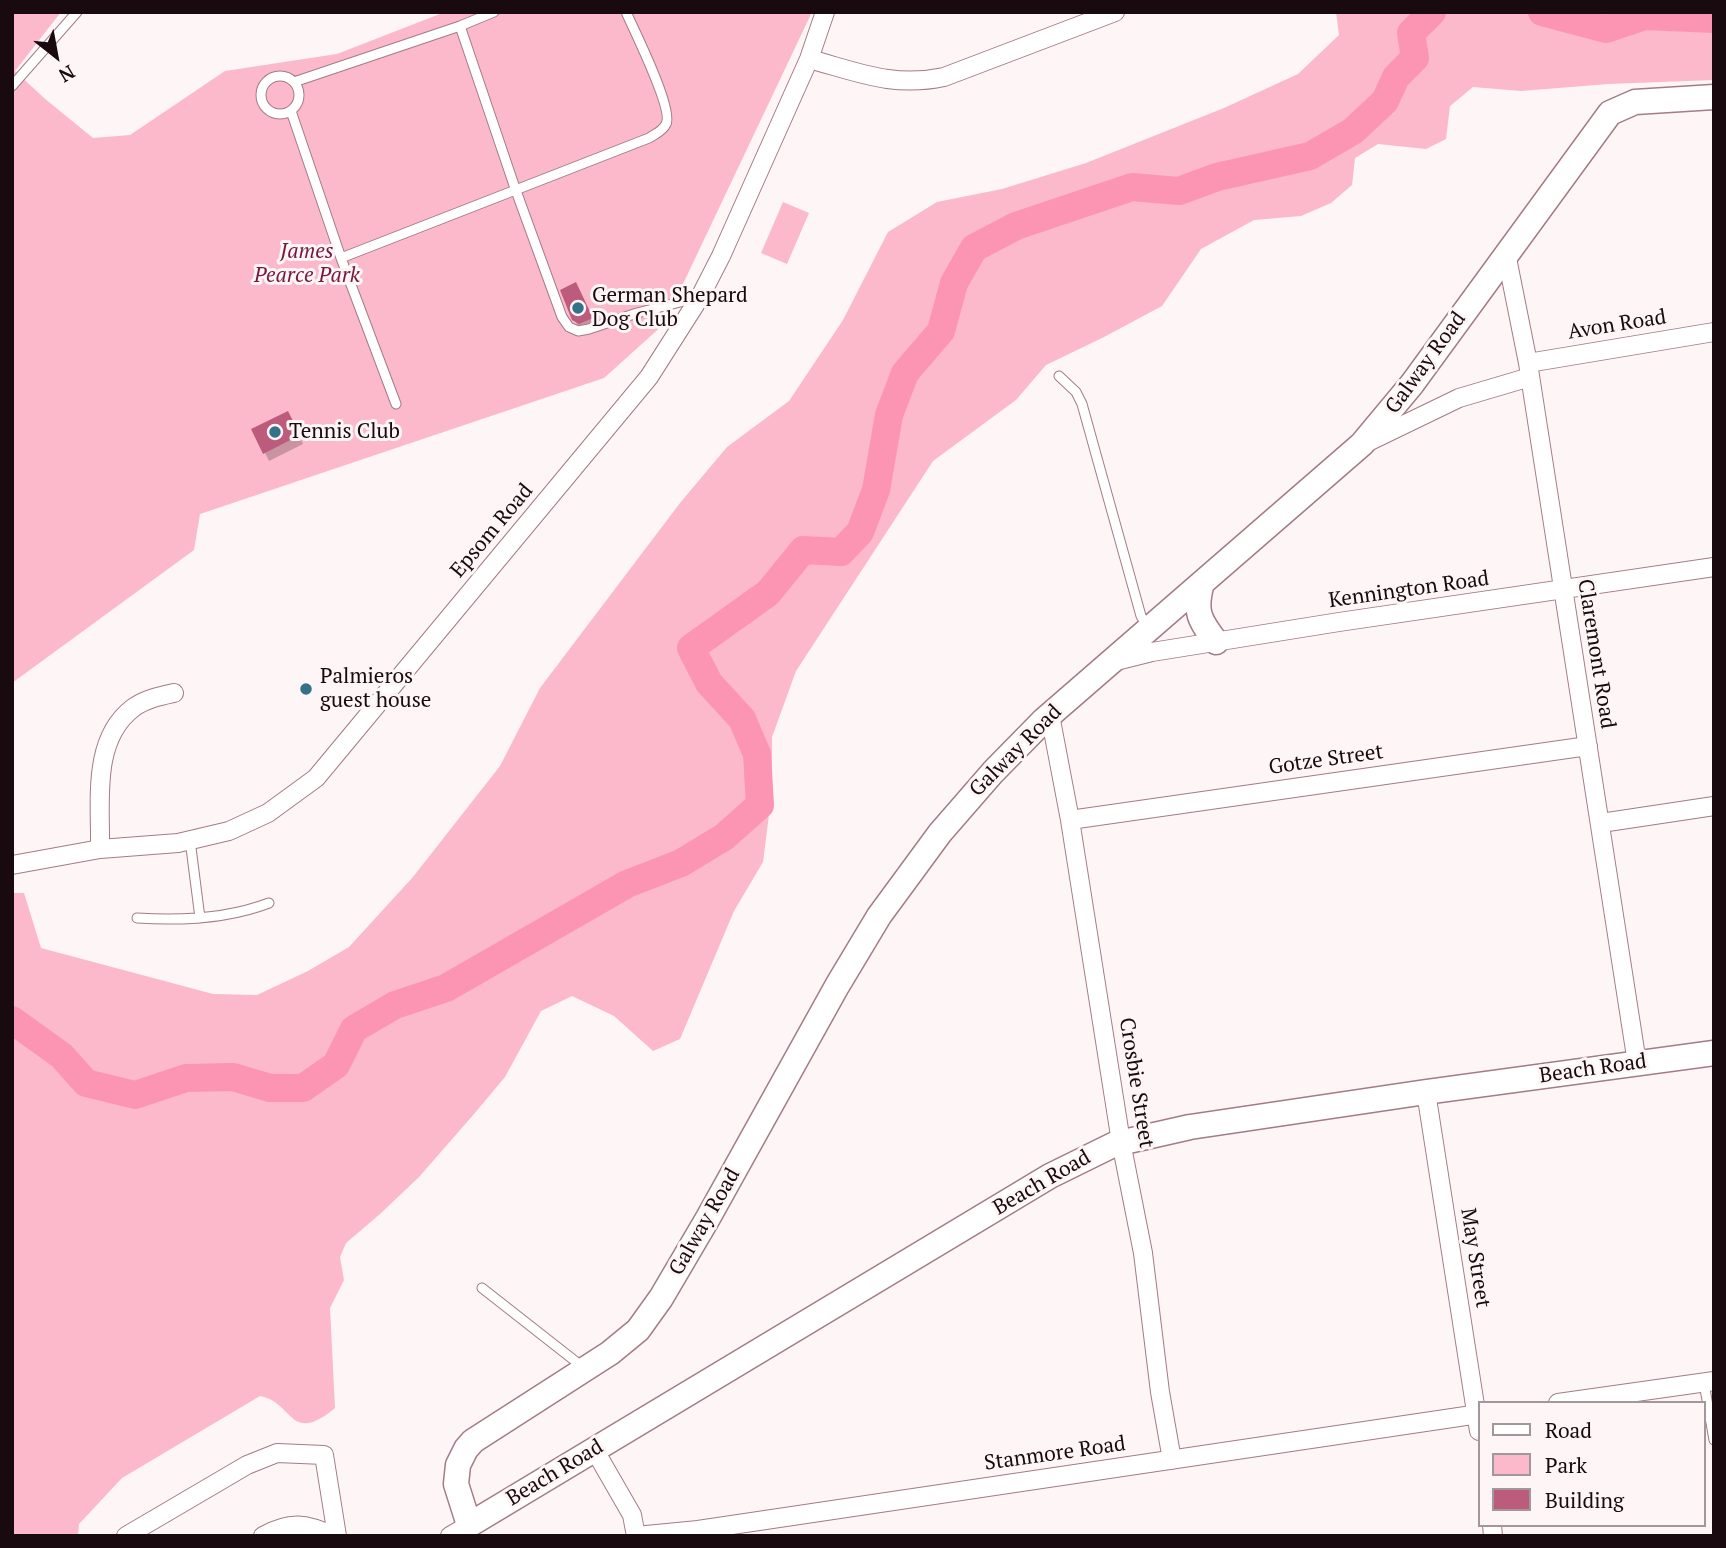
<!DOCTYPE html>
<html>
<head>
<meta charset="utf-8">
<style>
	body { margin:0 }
	#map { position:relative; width:1726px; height:1548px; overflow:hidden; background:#fef5f7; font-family:"PT Serif",serif }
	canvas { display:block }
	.frame { position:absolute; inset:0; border:14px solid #180a0f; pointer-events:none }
	.legend { position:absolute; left:1478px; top:1401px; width:228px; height:126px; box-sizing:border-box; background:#fef5f7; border:2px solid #a2979a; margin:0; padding:9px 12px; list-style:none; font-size:21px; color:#180a0f }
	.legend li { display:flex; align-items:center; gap:14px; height:35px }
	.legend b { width:35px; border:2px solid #a2979a }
	.north { position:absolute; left:21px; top:21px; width:70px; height:70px; -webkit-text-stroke:5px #fef5f7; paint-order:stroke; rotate:149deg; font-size:19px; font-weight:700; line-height:28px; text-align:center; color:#180a0f }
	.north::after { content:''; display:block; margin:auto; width:24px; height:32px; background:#180a0f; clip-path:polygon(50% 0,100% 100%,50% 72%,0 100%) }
</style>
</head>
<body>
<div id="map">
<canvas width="1726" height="1548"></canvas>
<div class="frame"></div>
<ul class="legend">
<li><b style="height:9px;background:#fff"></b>Road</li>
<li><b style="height:19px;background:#fbb9cb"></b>Park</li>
<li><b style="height:19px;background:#bc5b7b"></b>Building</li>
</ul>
<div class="north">N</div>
</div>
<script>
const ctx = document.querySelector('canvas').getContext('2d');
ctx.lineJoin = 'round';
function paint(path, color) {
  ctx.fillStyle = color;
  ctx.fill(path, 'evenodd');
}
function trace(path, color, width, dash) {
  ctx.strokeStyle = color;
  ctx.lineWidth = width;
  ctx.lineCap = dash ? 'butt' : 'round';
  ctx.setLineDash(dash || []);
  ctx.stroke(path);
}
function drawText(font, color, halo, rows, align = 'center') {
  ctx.font = font + ' "PT Serif",serif';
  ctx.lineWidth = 6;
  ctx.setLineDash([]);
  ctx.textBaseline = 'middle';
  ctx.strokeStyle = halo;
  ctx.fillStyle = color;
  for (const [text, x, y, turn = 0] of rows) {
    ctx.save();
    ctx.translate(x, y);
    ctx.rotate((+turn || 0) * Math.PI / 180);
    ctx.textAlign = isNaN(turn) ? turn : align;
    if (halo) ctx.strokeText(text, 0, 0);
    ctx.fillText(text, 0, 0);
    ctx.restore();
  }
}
paint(new Path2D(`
	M12,12H61L15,71L44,98L93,138L130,135L225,71L337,54L445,12H812L664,324L604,378L200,514L194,550L12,683Z
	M1336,12H1714V80L1608,84L1521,91L1473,87L1450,106L1446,139L1426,149L1378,144L1355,158L1352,185L1331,203L1301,216L1254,220L1201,249L1162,306L1104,337L1046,365L1016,400L933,461L796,671L772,737V791L763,862L734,911L680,1039L653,1051L614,1016L572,996L541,1011L505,1077L474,1114L419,1177L380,1214L346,1243L340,1257L344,1280L330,1308L335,1408C289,1446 294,1402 260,1396L122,1478L79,1524L78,1536H12V893H24L41,948L213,994L257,995L308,971L349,947L413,877L500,766L540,688L680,503L727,447L789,401L843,320L888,232L937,202L1002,189L1086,163L1224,108L1298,74L1339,35Z
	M783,202L809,213L787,264L761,253Z`), '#fbb9cb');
paint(new Path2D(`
	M580,292L596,326L579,328L574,319Z
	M292,421L303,444L269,461L265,453Z`), '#0003');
trace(new Path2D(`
	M1542,12L1606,29L1645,16L1714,19
	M12,1020L62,1056L86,1083L135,1095L186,1078L233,1077L270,1088H303L336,1065L354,1029L395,1005L446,988L627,884L681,863L724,837L760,805L757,754L742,719L709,683L691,648L768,593L803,550L841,552L860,532L876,490L889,415L905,373L941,331L954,283L974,248L1016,226L1132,187L1179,191L1217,177L1310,156L1353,131L1385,101L1396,77L1415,58L1411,33L1432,12`), '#fc95b4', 28);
paint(new Path2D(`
	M576,282L593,318L579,324L572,320L560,290Z
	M288,411L300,435L263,454L251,429Z`), '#bc5b7b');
const lane = new Path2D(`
	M460,26L515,188L562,317L569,327L578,331L589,329L637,313L696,298
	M261 95a19 19 0 1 1 38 0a19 19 0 1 1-38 0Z
	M294,82L460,26L494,12
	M12,86L77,12
	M291,111L341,258L396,404
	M341,258L649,138C655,134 663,131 666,124C674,110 634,30 626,12
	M1059,376L1076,392L1082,404L1141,616L1148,628
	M190,840L200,918
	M137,918C181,921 227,919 269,903
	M482,1288L584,1368
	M1704,1383L1714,1440`);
const street = new Path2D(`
	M809,59C858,72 893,88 944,77L1115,12
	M1506,253L1528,363L1637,1063
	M1528,363L1714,332
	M1368,442L1459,398L1530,377
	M1116,661L1152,652L1339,622L1714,567
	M1050,715L1070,820L1121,1142L1143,1253L1160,1392L1172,1460
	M1070,820L1588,746
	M1601,823L1714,806
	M100,849C101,803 91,740 133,708C145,699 160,696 174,693
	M12,865L100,849L178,843L229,831L268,813L316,778L649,377L700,297L721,256L809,59L825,12
	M1426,1092L1479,1431
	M1558,1403L1714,1381
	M594,1449L632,1515L636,1536
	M1492,1525L1493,1536
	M126,1536L247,1465L277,1453L324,1455L337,1536
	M263,1536C290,1521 306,1523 333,1536
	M450,1536L469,1525
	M636,1536L698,1530L1479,1414`);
const secondary = new Path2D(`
	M1714,97L1635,102L1610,113L1412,384L1362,444L1044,720L993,772L940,833L879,916L837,986L708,1218L661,1298L638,1330L610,1353L473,1441L466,1449L458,1465L456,1484L469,1525L1050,1176L1115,1144L1190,1127L1426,1092L1714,1053
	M1202,583C1194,611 1199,620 1216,642`);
trace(lane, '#a37c86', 11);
trace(street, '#a37c86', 20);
trace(secondary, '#a37c86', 27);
trace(lane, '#fff', 9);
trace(street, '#fff', 18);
trace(secondary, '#fff', 24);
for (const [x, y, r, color] of [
	[578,308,7,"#357288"],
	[275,432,7,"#357288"],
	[306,689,7,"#357288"]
]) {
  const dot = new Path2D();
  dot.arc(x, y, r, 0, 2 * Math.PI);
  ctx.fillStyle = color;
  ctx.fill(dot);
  trace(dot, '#fef5f7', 2.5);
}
drawText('italic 21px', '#73193e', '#fef5f7', [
	["James",307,252],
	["Pearce Park",307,276]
]);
drawText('21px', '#180a0f', '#fef5f7', [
	["German Shepard",592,296],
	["Dog Club",592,320],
	["Tennis Club",289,432],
	["Palmieros",320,677],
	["guest house",320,701]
], 'left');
drawText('21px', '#180a0f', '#fef5f7', [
	["Avon Road",1617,325,-9],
	["Galway Road",1426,363,-54],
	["Epsom Road",492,531,-50],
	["Kennington Road",1409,590,-8],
	["Claremont Road",1596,654,81],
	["Galway Road",1016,751,-45],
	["Gotze Street",1326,760,-8],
	["Beach Road",1593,1069,-8],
	["Crosbie Street",1136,1083,81],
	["Beach Road",1042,1183,-30],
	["Galway Road",705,1222,-60],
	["May Street",1475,1258,81],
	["Stanmore Road",1055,1454,-8],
	["Beach Road",555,1473,-31]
]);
</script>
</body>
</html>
